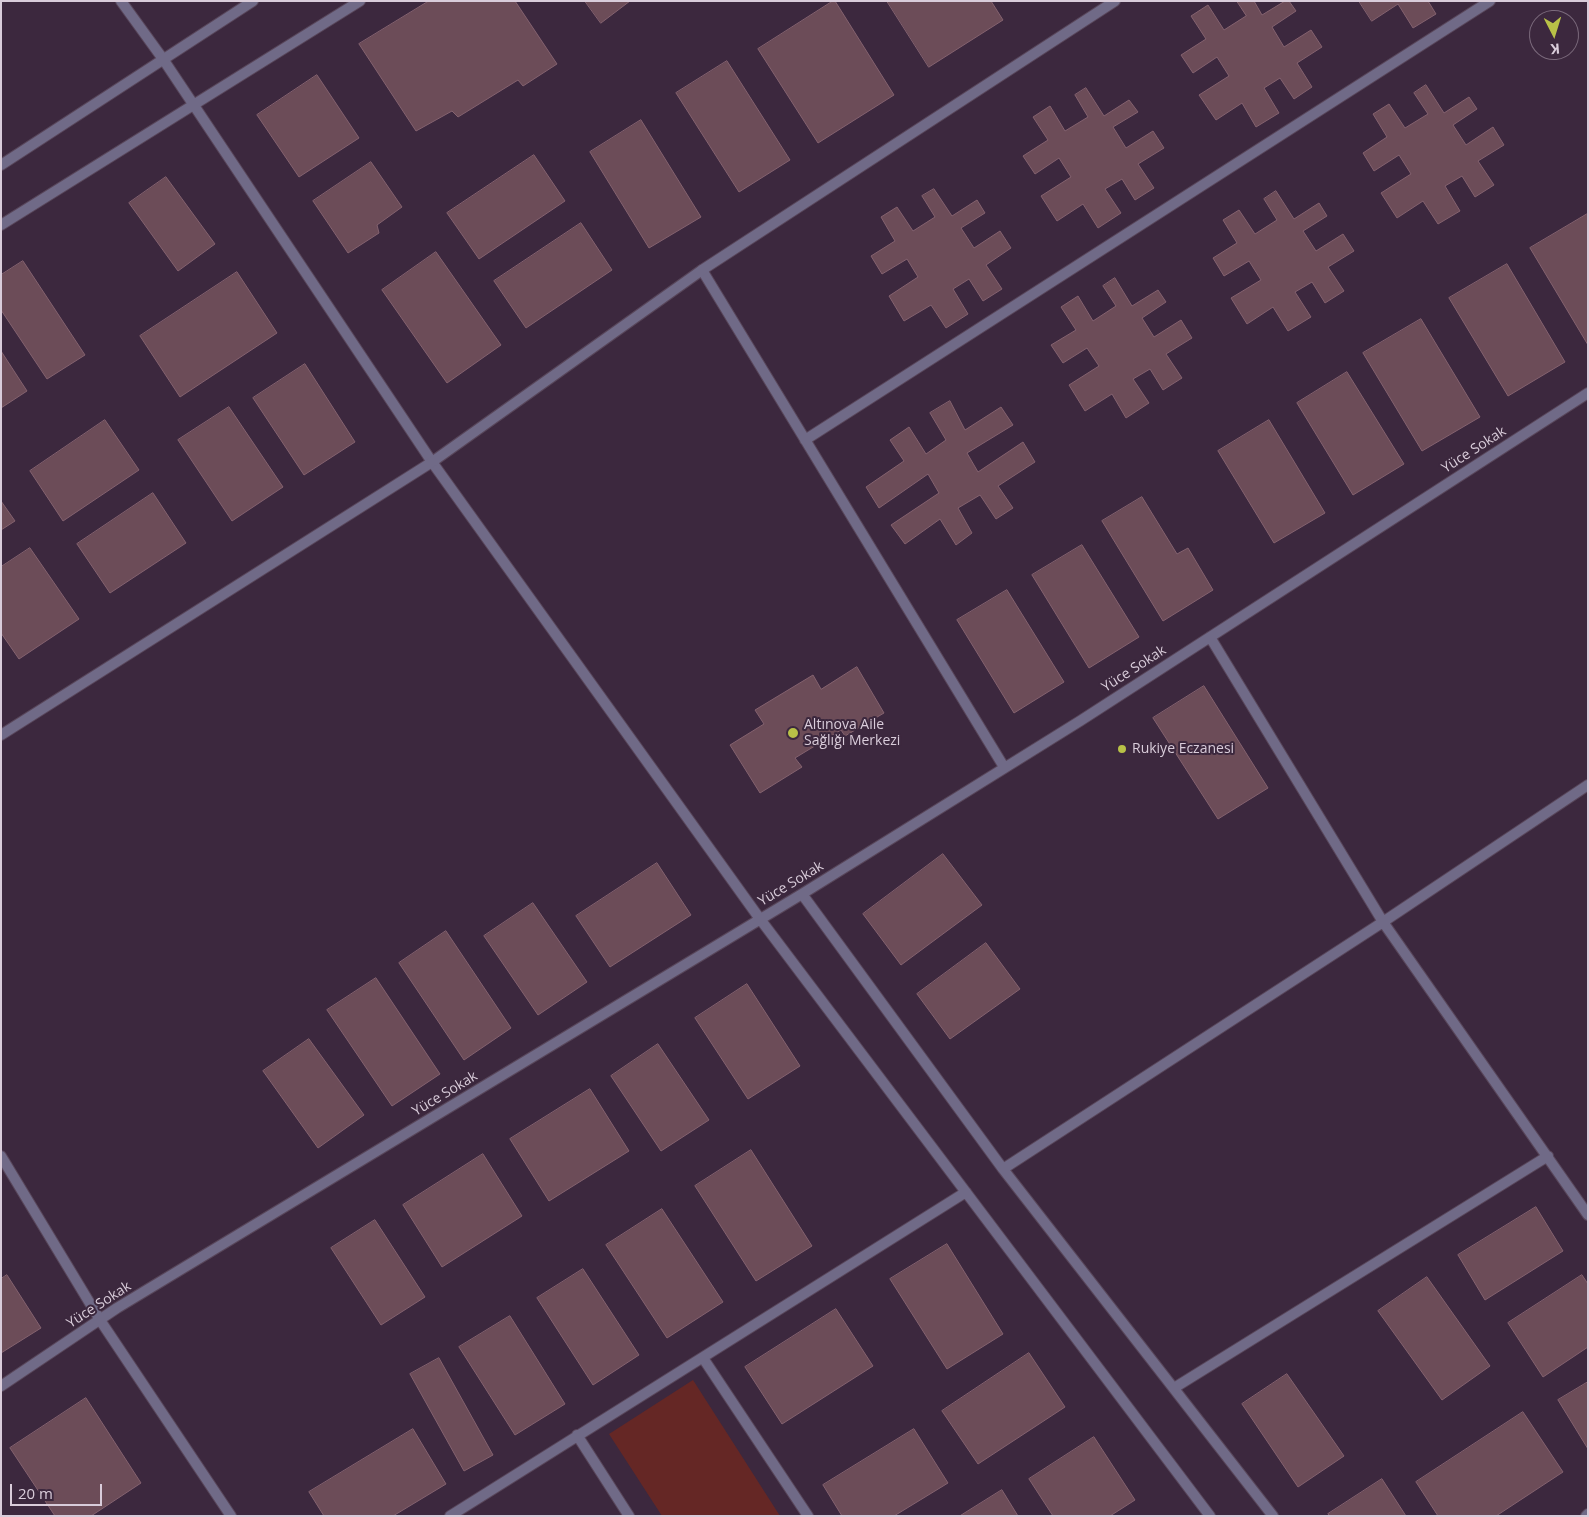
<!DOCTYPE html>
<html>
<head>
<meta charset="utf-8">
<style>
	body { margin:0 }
	#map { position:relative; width:1589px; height:1517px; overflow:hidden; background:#3c283e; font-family:"Open Sans",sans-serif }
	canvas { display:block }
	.frame { position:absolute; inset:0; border:2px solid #d9ccda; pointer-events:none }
	.north { position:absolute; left:1529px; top:10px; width:50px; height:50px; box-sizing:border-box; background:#3c283e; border:1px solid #7b6a7c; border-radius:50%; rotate:175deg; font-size:14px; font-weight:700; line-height:20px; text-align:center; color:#d9ccda }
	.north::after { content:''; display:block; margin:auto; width:18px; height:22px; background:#b8c147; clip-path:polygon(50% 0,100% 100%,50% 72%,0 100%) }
	.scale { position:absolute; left:10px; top:1484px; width:92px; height:22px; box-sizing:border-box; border:2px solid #d9ccda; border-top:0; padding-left:6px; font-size:15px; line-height:18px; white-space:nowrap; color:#d9ccda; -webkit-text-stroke:4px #3c283e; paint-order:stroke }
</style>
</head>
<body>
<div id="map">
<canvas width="1589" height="1517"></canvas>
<div class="frame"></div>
<div class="north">K</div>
<div class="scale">20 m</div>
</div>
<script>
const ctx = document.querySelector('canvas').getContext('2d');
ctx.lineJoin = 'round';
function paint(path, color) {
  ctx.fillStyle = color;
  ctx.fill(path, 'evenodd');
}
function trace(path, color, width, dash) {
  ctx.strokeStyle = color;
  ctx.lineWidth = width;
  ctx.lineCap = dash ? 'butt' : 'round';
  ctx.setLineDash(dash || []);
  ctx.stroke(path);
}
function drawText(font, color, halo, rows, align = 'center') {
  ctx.font = font + ' "Open Sans",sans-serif';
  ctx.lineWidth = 4;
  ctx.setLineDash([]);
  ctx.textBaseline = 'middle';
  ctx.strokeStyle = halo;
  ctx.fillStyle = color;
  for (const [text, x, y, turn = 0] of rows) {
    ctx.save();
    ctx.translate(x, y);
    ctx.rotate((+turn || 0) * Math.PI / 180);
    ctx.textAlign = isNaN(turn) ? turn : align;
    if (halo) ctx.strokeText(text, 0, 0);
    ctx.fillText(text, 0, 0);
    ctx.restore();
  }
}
paint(new Path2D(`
	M693,1380L780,1516H662L609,1434Z`), '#652725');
const building = new Path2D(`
	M429,1H515L557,64L523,86L518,80L458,117L452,111L416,131L359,44Z
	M585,1H630L601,23Z
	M833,1H835L894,95L818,143L758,49Z
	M887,1H991L1003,20L929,67Z
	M1237,1H1254L1262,15L1285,1H1289L1296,11L1272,27L1284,47L1311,30L1322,47L1297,63L1312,87L1294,99L1280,78L1264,88L1279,113L1256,127L1242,103L1216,120L1199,95L1229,76L1217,57L1193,73L1181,55L1206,39L1191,16L1208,5L1224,30L1246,16Z
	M1359,1H1428L1436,14L1413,28L1398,4L1372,21Z
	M727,61L790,160L739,192L676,93Z
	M317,75L359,138L299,177L257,115Z
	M1426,85L1444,113L1469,97L1477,109L1453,125L1466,145L1493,127L1504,145L1478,161L1494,185L1475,197L1462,176L1445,186L1460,211L1438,224L1423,201L1397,218L1381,193L1411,174L1399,155L1374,171L1363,153L1387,137L1373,114L1389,104L1405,128L1428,114L1414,93Z
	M1086,88L1104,116L1129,100L1138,112L1113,127L1126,148L1153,131L1164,148L1138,164L1154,188L1135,200L1122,179L1105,189L1121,213L1098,228L1083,204L1057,221L1041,196L1071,177L1059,158L1035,174L1023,156L1048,140L1033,117L1050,106L1065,131L1088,117L1075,95Z
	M641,120L701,217L649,248L590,152Z
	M534,155L565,201L479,259L447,213Z
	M371,162L402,207L377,225L379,233L348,253L313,201Z
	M166,177L215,244L178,271L129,203Z
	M934,189L952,216L977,200L985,213L961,228L974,248L1000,231L1011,248L986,265L1002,289L983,301L969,279L953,289L968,314L946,328L931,305L904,321L889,296L918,277L907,259L882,274L871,256L895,241L881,217L897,207L913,231L935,217L922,196Z
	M1276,191L1294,219L1319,203L1327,216L1303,231L1316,251L1343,234L1354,251L1328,267L1344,291L1325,303L1312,282L1295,292L1311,317L1288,331L1273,307L1247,324L1231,298L1261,280L1249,261L1224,276L1213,258L1237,243L1223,220L1239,210L1255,234L1277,220L1264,199Z
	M1587,214H1588V345L1530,248Z
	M581,223L612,270L526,328L494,281Z
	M436,252L501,345L447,383L382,290Z
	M23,261L85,355L47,379L1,310V275Z
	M1507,264L1565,362L1508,396L1449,298Z
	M237,272L277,333L180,397L140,336Z
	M1115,278L1132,306L1158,290L1166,302L1142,318L1154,337L1181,320L1192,338L1166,354L1182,378L1163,390L1150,369L1133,379L1149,403L1126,418L1112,394L1085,411L1069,385L1099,366L1087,348L1063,363L1051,345L1076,330L1061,307L1078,296L1093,321L1116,306L1103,286Z
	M1421,319L1480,417L1422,451L1363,353Z
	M1,351L27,391L1,408Z
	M305,364L355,442L304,475L253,398Z
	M1347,372L1404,464L1353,495L1297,403Z
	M950,401L965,430L1001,407L1013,425L967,453L978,472L1023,442L1035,462L998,486L1013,508L996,519L980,495L958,508L972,533L956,545L940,519L905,544L891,525L939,493L928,474L879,508L866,487L904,461L890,440L909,427L926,454L946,440L930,413Z
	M229,407L283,487L232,521L178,440Z
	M105,420L139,470L63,521L30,471Z
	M1269,420L1325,513L1274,543L1218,451Z
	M153,493L186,543L110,593L77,544Z
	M1142,497L1177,554L1188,548L1213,590L1163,621L1102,521Z
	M1,501L15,521L1,530Z
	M1082,545L1139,637L1089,668L1032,575Z
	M30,548L79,619L19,659L1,633V567Z
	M1007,590L1064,682L1014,713L957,620Z
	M857,667L884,713L845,736L841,730L795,758L802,767L760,793L730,745L764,724L755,710L813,675L821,689Z
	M1204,686L1268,788L1218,819L1153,718Z
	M943,854L982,905L901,965L863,914Z
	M657,863L691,915L610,967L576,916Z
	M533,903L587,982L538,1015L484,936Z
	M446,931L511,1028L464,1060L399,963Z
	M986,943L1020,989L950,1039L917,994Z
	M376,978L440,1074L392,1106L327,1010Z
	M747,984L800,1066L748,1099L695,1018Z
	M309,1039L364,1115L318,1148L263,1071Z
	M658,1044L709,1120L661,1151L611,1076Z
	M590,1089L629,1151L549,1201L510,1139Z
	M751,1150L812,1246L756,1281L695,1186Z
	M483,1154L522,1216L442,1267L403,1205Z
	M1536,1207L1563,1251L1485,1300L1458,1255Z
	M662,1209L723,1302L667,1338L606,1245Z
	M375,1220L425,1297L381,1325L331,1248Z
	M947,1244L1003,1334L947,1369L890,1279Z
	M583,1269L639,1355L593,1385L537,1298Z
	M7,1275L41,1328L1,1353V1279Z
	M1582,1275L1588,1284V1347L1543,1377L1508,1323Z
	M1427,1277L1490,1366L1442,1400L1378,1311Z
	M836,1309L873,1366L782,1424L745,1367Z
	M510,1316L565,1404L515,1435L459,1347Z
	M1029,1353L1065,1407L978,1464L942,1411Z
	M439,1358L493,1455L464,1471L410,1374Z
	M1287,1374L1344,1456L1298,1487L1242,1404Z
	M1588,1382V1449L1558,1400Z
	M86,1398L141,1483L91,1516H55L10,1448Z
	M1523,1412L1563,1472L1496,1516H1438L1416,1482Z
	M413,1429L446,1484L393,1516H324L309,1492Z
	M914,1429L948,1483L894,1516H842L823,1485Z
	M1094,1437L1135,1500L1110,1516H1053L1029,1479Z
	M1382,1479L1406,1516H1330L1328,1514Z
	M1002,1490L1018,1516H960Z`);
paint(building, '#6c4c58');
trace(building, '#84626f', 1);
const minor = new Path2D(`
	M121,1L163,59L432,462L760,919L1210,1516
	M1,165L253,1
	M1,225L360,1
	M702,270L1004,767
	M805,440L1490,1
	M1210,637L1383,922L1588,1215
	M802,894L1003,1169L1273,1516
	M1,1156L100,1320L231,1516
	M1003,1169L1383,922L1588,785
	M703,1358L808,1516
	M1,1386L117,1308L802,894L1080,721L1588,393
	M1174,1388L1548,1156
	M577,1435L629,1516
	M450,1516L966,1192
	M1586,1516L1588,1514`);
const tertiary = new Path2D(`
	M1,735L432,462L702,270L1115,1`);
trace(minor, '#58465a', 12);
trace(tertiary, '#58465a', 12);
trace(minor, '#706a87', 10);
trace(tertiary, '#706a87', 10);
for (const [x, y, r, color] of [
	[793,733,6,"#b8c147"],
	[1122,749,5,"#b8c147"]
]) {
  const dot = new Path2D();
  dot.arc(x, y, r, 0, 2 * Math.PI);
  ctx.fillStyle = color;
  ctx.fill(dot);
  trace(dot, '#3c283e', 2);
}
drawText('14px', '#d9ccda', '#3c283e', [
	["Yüce Sokak",1474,450,-33],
	["Yüce Sokak",1134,669,-33],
	["Yüce Sokak",791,884,-31],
	["Yüce Sokak",445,1094,-31],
	["Yüce Sokak",99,1305,-33]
]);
drawText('14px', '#d9ccda', '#3c283e', [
	["Altınova Aile",804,725],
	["Sağlığı Merkezi",804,741],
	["Rukiye Eczanesi",1132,749]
], 'left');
</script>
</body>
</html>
